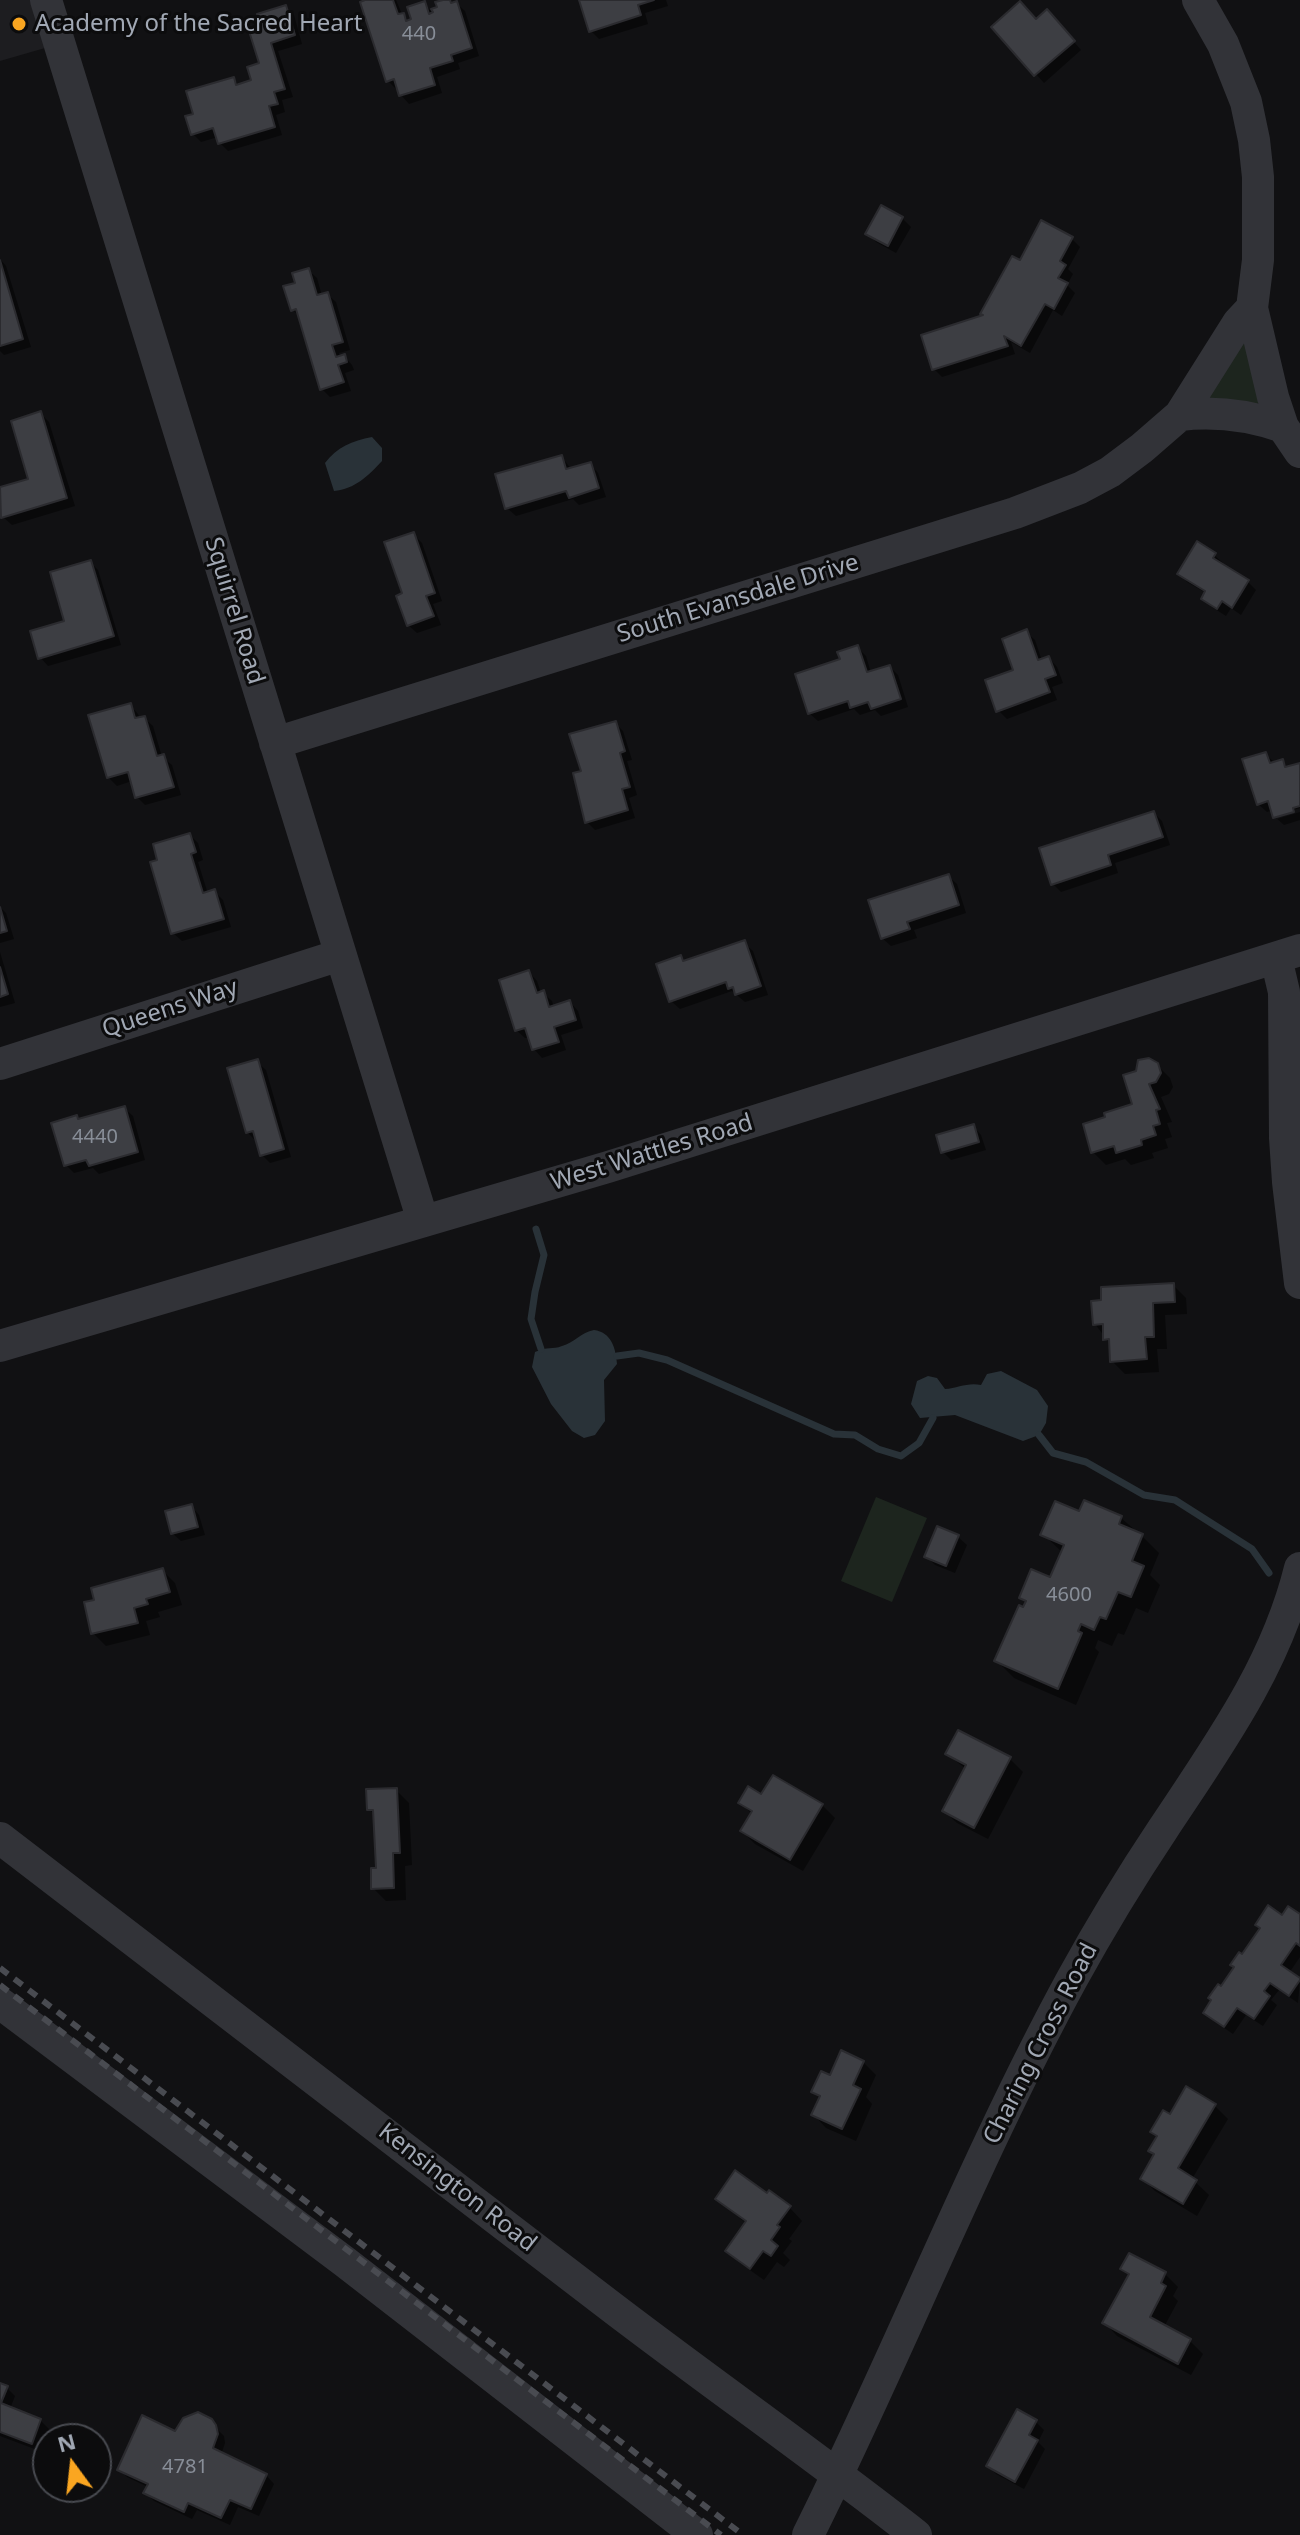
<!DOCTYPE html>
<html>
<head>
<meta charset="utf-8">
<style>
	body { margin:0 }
	#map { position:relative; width:1300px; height:2535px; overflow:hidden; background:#111113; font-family:"Noto Sans",sans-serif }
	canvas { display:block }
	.north { position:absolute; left:32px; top:2423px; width:80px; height:80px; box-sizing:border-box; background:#0c0c0d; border:2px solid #484a50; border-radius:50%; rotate:345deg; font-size:22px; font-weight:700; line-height:32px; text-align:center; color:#a1a8b4 }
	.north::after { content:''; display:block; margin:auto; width:28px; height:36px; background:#faa621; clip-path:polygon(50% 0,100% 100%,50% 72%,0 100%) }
</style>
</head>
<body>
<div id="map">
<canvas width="1300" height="2535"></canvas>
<div class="north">N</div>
</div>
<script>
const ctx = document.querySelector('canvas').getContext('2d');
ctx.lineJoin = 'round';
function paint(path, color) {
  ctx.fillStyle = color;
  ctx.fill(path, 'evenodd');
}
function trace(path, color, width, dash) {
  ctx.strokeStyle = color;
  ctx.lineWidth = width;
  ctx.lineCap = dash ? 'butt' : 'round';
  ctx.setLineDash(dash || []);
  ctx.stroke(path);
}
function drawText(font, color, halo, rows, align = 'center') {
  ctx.font = font + ' "Noto Sans",sans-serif';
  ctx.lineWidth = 6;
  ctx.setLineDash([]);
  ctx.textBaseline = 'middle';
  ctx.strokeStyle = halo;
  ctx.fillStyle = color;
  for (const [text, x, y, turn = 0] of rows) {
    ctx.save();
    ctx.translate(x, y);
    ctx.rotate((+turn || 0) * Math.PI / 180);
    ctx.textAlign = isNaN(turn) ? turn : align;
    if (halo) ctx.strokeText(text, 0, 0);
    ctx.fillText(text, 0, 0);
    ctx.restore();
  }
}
paint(new Path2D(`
	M0,0H30L45,48L0,61Z`), '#1d1d20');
paint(new Path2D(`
	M1246,339L1259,402L1256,406L1208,398Z
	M876,1497L927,1518L892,1602L841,1581Z`), '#1d251e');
paint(new Path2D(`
	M372,437L382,448V461C368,476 355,489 334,491L325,463C337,447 352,441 372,437Z
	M594,1330C611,1332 616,1348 617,1364L604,1380L605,1421L595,1435L584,1438L572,1431L551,1404L532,1367L535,1352C548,1346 552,1350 562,1346C574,1343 581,1332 594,1330Z
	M1001,1371L1037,1390L1048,1406L1046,1423L1039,1435L1023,1441L955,1415L920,1418L911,1404L917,1381L928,1376L937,1378L945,1389C958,1388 968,1382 981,1385L987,1374Z`), '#293238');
paint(new Path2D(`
	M371,0H396L402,14L410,22L424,4L431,11L439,8L449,0L453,4L456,3L465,11L479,56L458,63L460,69L437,77L442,93L409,104L401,95L399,88L396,89L388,81Z
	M581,0H666L668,6L645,13L648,24L599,39L591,31Z
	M285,7L294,15L302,44L278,51L293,97L282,100L285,112L276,115L282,135L228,151L220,143L218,137L201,142L193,134L195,115L233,79L240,86L253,81L261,65L263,29Z
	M1055,20L1081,50L1044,83L994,27Z
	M902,218L911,227L896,253L876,242L868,234Z
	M1072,239L1080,247L1068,269L1073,274L1067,285L1075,293L1062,316L1053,310L1030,353L1011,342L1015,354L942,377L934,369L986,317L1020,262Z
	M0,259L6,266L31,347L4,355L0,351Z
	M308,270L317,278L322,296L327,294L336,302L350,350L339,353L341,358L344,356L352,365L354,370L345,373L351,391L330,397L321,388L300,317L292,309L298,284Z
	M41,414L49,422L75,506L12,525L3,517L0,506V489L31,480Z
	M562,457L571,469L590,464L598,473L606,497L579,505L573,499L516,516L507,508Z
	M413,534L422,543L442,601L433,604L441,625L417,633L408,625L405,594Z
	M1214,555L1223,563L1221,565L1248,582L1256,590L1241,615L1231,608L1226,616L1212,607L1203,598L1206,593L1187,582L1179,573Z
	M90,562L98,570L121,645L48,666L40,657L67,622Z
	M1026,632L1035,640L1042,661L1049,658L1057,667L1063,683L1052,687L1057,700L1007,719L998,710L1016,671Z
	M858,648L866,656L871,673L890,667L898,675L908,707L881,716L875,710L860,715L854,709L818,721L809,713L842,661Z
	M130,705L138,714L140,719L144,718L153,726L162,757L172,765L181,795L145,805L137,797L132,781L117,786L108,777Z
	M615,723L623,731L632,760L627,761L637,795L629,798L635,818L595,830L587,822L583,773Z
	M1265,754L1274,762H1282L1289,768L1300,765V808L1277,815V819L1300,812V820L1284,825L1275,817L1273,810L1267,812L1258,804Z
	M1154,813L1162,821L1170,845L1115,863L1118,873L1061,892L1053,884Z
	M190,835L198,843L203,860L198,862L208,894L215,892L223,900L231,927L182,941L173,933L160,861Z
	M948,876L957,884L966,913L914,930L917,938L891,946L882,938Z
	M0,907L6,913L14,939L0,943Z
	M744,943L753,951L768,995L745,1002L732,991L680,1009L671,1001L680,958L686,963Z
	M0,952L15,1003L0,1007Z
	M529,972L537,981L541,993H543L552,1001L554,1008L570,1002L578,1011L583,1028L561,1035L566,1050L542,1058L534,1049L530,1037L525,1038L516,1030Z
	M257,1062L266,1070L291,1157L270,1163L262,1155L256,1141L247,1132Z
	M1156,1064L1170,1078L1173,1087L1169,1094L1161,1097L1172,1122L1167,1123L1172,1137L1165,1139L1168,1148L1152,1153L1154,1158L1131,1165L1125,1159L1106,1165L1093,1152L1135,1106Z
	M124,1108L133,1116L145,1160L99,1174L93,1168L74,1173L66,1165L77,1117L80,1121Z
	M973,1126L981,1135L986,1150L951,1160L943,1152Z
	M1173,1285L1186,1298L1187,1314L1165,1315L1167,1349H1157L1159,1372L1125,1374L1112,1361L1111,1345L1095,1324Z
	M191,1506L199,1515L205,1535L181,1541L172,1533Z
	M1080,1514L1121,1518L1142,1536L1159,1553L1150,1575L1160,1585L1148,1613L1136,1608L1124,1635L1118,1633L1112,1646L1098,1640L1095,1648L1099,1652L1076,1705L1014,1678L996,1660L1027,1603L1021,1597L1051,1580L1063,1553L1043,1534Z
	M938,1529L958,1537L967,1545L955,1573L935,1565L927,1557Z
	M162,1570L175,1583L182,1605L158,1612L160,1617L146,1621L150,1635L106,1646L93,1633Z
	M947,1754L1010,1759L1023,1772L988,1839L957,1823L944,1811L966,1769Z
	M396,1790L409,1803L412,1865L405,1866L406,1900L386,1901L373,1888L378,1870L375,1815L369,1809Z
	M762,1797L822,1805L835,1818L803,1871L755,1844L742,1831L752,1814L740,1802Z
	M1300,1916V1957L1289,1973L1300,1980L1298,2003L1279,1990L1271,2000L1277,2005L1263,2026L1246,2015L1233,2034L1214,2021L1206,2013L1243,1957L1283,1918Z
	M863,2062L876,2075L866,2097L872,2104L856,2141L826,2128L814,2115L821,2099L813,2092L830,2078Z
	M1187,2089L1215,2106L1228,2119L1192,2179L1209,2195L1197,2216L1155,2191L1142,2178L1156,2156L1150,2150Z
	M717,2199L790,2208L802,2221L789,2239L792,2241L783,2253L790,2260L784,2267L777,2262L764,2280L740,2263L727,2251L747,2224Z
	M1123,2269L1165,2274L1178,2287L1173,2296L1178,2301L1164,2327L1190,2341L1203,2354L1191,2375L1117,2336L1105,2323L1130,2276Z
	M0,2385L7,2388L15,2396L10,2409L40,2420L49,2429L40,2451L0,2436Z
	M1018,2412L1036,2422L1044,2430L1038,2442L1045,2449L1024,2489L996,2474L988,2466Z
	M204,2416L224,2436L225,2443L221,2455L266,2475L274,2484L259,2516L238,2507L230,2525L197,2510L192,2519L154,2501L146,2493L148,2487L127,2477L119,2469Z`), '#0007');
trace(new Path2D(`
	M536,1229L544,1255L535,1292L531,1319L541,1349
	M617,1356L639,1353L667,1360L834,1434L855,1435L878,1449L901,1456L919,1443L933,1418
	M1039,1435L1053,1453L1086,1462L1144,1495L1175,1500L1252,1549L1269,1573`), '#293238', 7);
const building = new Path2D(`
	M365,0H393L398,14L404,13L406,21L411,19L407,7L425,1L429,14L433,12L431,9L437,7L435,2L443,0H450L451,3L457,1L472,48L451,55L453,61L430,68L435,85L399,96L394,79L386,82L360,2Z
	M579,0H654L638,5L641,15L589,32Z
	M1020,1L1036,19L1047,9L1075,41L1034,76L991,27Z
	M286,5L295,35L271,43L285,89L274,92L278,104L269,106L275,127L218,144L213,128L191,135L185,116L193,114L186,91L234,77L236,85L251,80L247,67L259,63L249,31L261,27L257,14Z
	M881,205L903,217L888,246L865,234Z
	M1041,220L1073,237L1060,261L1066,265L1058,278L1068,283L1054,309L1045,304L1021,346L1004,336L1008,346L932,370L921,335L983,315L980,314L1012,256L1020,260Z
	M0,260L23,339L0,346Z
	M309,268L317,295L328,292L343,342L332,345L336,357L345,354L347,362L338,365L344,382L320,390L296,309L291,311L283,286L295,283L292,273Z
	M41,411L67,498L1,518L0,487L28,479L11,421Z
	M562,455L566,469L591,462L599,488L569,498L566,491L505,509L495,474Z
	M414,532L435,593L426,596L434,616L407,626L396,596L402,593L384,542Z
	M1197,541L1216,553L1213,558L1249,580L1232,608L1222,601L1217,609L1201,599L1205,591L1177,574Z
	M91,560L114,636L38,659L30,631L64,621L50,572Z
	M1027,629L1038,660L1049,656L1056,675L1045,679L1050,692L996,712L985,680L1013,670L1002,639Z
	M858,645L867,672L890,665L901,699L871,709L868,702L850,708L848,701L808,714L795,674L840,659L837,652Z
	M131,703L135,718L145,716L157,756L164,754L174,787L135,798L128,772L107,778L88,715Z
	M616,721L625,751L620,753L630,787L622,789L628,810L585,823L573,773L581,771L569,734Z
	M1266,752L1270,763L1283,759L1285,767L1300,763V806L1293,808L1294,812L1273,818L1268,801L1257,805L1242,759Z
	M1154,811L1163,837L1108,855L1111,865L1051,885L1039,848Z
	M190,833L196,852L191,854L203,893L215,889L224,919L171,934L150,862L157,860L153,844Z
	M949,874L959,905L907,922L910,929L881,939L868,900Z
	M0,907L7,931L0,933Z
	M745,940L761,986L735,995L733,987L728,989L726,982L669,1002L656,964L681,955L683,961Z
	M0,967L8,994L0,997Z
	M529,970L537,993L544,990L549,1007L570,1000L576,1020L554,1027L559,1042L532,1050L525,1028L515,1031L499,980Z
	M1149,1058L1158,1063L1161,1073L1156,1082L1149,1084L1160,1109L1156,1110L1160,1124L1153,1126L1156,1135L1141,1140L1142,1145L1116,1153L1114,1146L1091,1153L1083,1124L1105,1117L1104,1113L1132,1104L1123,1075L1136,1071L1138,1060Z
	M258,1059L284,1149L260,1156L253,1131L246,1133L227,1068Z
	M125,1106L138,1152L89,1166L86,1160L64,1166L51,1123L77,1115L78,1119Z
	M974,1124L979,1142L941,1153L936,1135Z
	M1174,1283L1175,1302L1153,1303L1154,1337H1145L1147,1359L1110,1362L1109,1339L1103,1340V1324L1093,1325L1091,1301L1101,1300V1287Z
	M1084,1500L1122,1516L1119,1524L1143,1534L1132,1561L1144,1566L1131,1597L1118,1592L1106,1619L1100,1617L1094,1630L1081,1624L1078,1631L1082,1633L1058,1689L994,1661L1019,1605L1023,1607L1026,1601L1019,1598L1031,1569L1050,1577L1064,1545L1040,1535L1055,1501L1079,1511Z
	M192,1504L198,1527L171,1534L165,1511Z
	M937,1526L959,1535L946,1566L924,1557Z
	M163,1568L170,1592L146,1599L148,1604L134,1608L138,1623L91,1634L84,1602L94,1600L91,1588Z
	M958,1730L1011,1757L974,1828L942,1811L966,1765L945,1754Z
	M773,1775L823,1804L790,1860L740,1831L752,1811L738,1803L748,1786L761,1794Z
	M397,1788L400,1853H393L394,1888L371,1889V1868H376L373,1810H367L366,1789Z
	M1268,1905L1282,1915L1288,1906L1300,1914V1946L1296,1943L1281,1965L1300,1978V1980L1289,1996L1270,1983L1264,1991L1270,1996L1254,2019L1237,2008L1224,2027L1203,2013L1211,2000L1208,1998L1218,1984L1221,1986L1234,1967L1230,1965L1239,1952L1242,1954L1260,1928L1255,1925Z
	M841,2050L864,2061L853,2085L861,2089L842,2129L811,2115L820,2096L811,2092L821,2071L830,2075Z
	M1186,2086L1216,2104L1178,2168L1197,2180L1183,2204L1140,2179L1154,2154L1148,2151L1157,2136L1150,2132L1163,2110L1170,2114Z
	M735,2170L767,2193L769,2190L791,2206L777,2225L780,2227L771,2240L778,2246L771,2256L763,2251L750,2269L725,2251L746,2221L715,2199Z
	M1129,2253L1166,2272L1161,2283L1166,2286L1150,2317L1191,2339L1178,2364L1102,2323L1129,2274L1120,2269Z
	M0,2383L8,2386L1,2403L41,2419L32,2444L0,2432Z
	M1017,2409L1037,2420L1029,2435L1038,2440L1015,2482L986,2466Z
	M198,2412L212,2419L216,2425L218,2434L213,2448L267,2474L251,2509L230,2500L221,2518L188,2503L184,2512L143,2493L148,2484L117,2470L142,2415L175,2431L183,2418Z`);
paint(building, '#3d3e43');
trace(building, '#2b2b2f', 2);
trace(new Path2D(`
	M46,0L423,1221
	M1198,0L1223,44L1246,102L1254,140L1258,177V260L1252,308L1273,397L1283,427L1300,452
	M1180,415C1216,411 1249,415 1283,427
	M275,743L1015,513L1080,488L1110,472L1142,448L1180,415L1238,323L1252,308
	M1276,958L1284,992L1285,1138L1288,1182L1300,1283
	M0,1064L340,955
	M0,1346L608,1167L1300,950
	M0,1838C201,1990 400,2146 601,2299C705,2379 813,2454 916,2535
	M0,2003L345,2262L697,2535
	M808,2535C900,2351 974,2159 1072,1979C1100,1928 1131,1877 1163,1829C1218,1746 1276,1666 1300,1568`), '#323338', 32);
trace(new Path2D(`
	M0,1968L743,2535
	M0,1985L721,2535`), '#494b51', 6, [10, 8]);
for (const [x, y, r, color] of [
	[19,24,8,"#faa621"]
]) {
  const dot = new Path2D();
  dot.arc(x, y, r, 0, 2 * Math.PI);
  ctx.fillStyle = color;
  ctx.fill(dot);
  trace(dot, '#0c0c0d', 3);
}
drawText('20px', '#888e98', null, [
	["440",419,34],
	["4440",95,1137],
	["4600",1069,1595],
	["4781",185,2467]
]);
drawText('24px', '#a1a8b4', '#0c0c0d', [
	["Academy of the Sacred Heart",35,24]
], 'left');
drawText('24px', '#a1a8b4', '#0c0c0d', [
	["South Evansdale Drive",738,599,-17],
	["Squirrel Road",234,611,73],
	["Queens Way",170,1009,-18],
	["West Wattles Road",652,1153,-17],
	["Charing Cross Road",1041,2044,-63],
	["Kensington Road",457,2188,38]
]);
</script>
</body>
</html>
